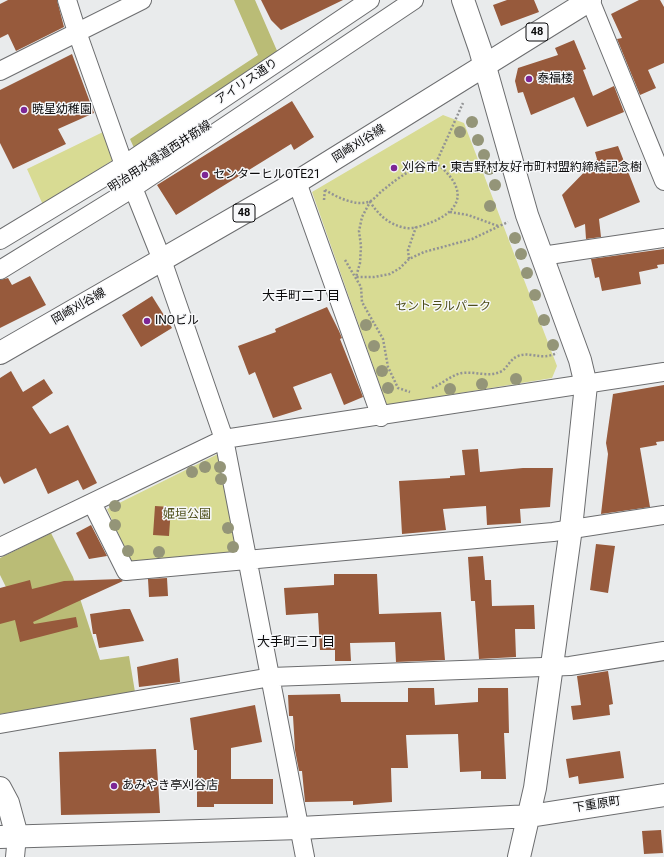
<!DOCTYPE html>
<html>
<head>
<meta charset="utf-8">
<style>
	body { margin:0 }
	canvas { display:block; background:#e9ebec }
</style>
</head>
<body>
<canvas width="664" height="857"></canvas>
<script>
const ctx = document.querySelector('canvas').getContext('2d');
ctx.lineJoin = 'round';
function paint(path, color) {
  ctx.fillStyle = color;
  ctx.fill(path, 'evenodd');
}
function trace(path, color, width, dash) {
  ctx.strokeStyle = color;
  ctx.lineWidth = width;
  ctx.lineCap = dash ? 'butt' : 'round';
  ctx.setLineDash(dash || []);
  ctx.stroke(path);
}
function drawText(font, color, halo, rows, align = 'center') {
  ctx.font = font + ' Roboto,"Noto Sans JP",sans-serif';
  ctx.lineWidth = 3;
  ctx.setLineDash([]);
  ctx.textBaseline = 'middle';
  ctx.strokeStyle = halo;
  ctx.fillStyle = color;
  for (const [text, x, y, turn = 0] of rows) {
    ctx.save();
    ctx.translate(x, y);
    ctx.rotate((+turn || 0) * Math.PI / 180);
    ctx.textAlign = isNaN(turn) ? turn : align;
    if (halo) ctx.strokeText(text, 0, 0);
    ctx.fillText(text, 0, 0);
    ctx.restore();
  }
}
paint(new Path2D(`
	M443,115L464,123L557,366L552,378L387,405L312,192Z
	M103,132L113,160L43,205L27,169Z
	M218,454L237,552L131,561L107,509Z`), '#d8db93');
paint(new Path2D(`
	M234,0H255L278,53L135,150L130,139L258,55Z
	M51,533L73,577L100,660L129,656L135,692L0,714V591L6,587L0,575V558Z`), '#babc76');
paint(new Path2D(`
	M8,0H57L64,27L16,51L8,34L0,38V4Z
	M261,0H343L281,30L271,20Z
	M507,0H534L539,12L501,26L493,5Z
	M639,0H660L664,7V63L648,70L656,88L640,95L617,39L622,38L611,14Z
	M574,40L586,69L583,70L593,96L614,86L624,112L587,127L574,97L531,115L523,92L518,93L515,81L518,68L558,55L555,48Z
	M72,54L94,113L58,129L66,144L13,169L0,143V90Z
	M292,101L314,137L294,150L291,144L176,215L157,185Z
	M618,146L640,202L599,219L601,237L586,239L585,224L575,228L562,195L597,159L595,152Z
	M664,249V264L657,265L658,268L639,272L641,284L602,291L599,277L595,278L591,259Z
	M30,276L46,305L0,328V280L8,278L12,285Z
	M152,296L172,328L141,347L122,315Z
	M327,307L339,331L342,338L340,339L363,397L344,405L331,373L293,387L302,409L273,418L255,372L249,375L238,346L276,332L275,329Z
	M11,371L23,392L44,379L53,393L32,407L50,434L68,425L97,483L83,490L78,480L48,494L36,468L4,484L0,476V378Z
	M664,385V441L656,442L657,445L640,448L650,507L601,514L608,454L606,443L613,394Z
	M478,449L480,472L523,468H553L550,507L520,509L521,523L487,525L486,506L443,509L446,530L402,534L399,481L450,478V476L465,475L462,450Z
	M155,506L171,507L169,536L153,535Z
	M91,525L107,556L89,559L76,533Z
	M596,544L615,546L608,593L590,590Z
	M483,556L485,580H491L492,606L534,605L535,629H515L516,657L479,659L475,601H471L468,557Z
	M334,574H377L379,614L441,612L445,660L396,662L395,642L350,643L351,661H335V650H320L318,613L286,615L284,588L334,585Z
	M167,578L168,596L149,597L148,579Z
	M120,579L123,581L33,622L34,624L76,617L78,627L20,642L15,620L0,624V588L30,580L32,589L64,581Z
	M124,609H130L144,641L99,648L96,634H93L90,614Z
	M178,658L180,682L139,687L137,667Z
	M608,671L613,704L609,705L610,715L573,720L571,706L581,705L577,676Z
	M408,688H434L435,705L478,702V688H508L509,733H504L506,779H481V771L460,772L458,734L406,735L408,768H391L392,802L353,805V801L305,802L302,771H299L295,750L293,716H289L288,695L340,694L341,702H408Z
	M255,705L262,742L231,748V779H273V804H214V807H197V750H194L190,718Z
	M156,749L160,813L61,815L59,752Z
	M620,751L624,778L579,784L578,776L569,778L566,759Z
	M661,830L663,853L644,854L642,831Z`), '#975a3c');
const street = new Path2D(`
	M67,0L77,32L124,165L162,260L224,439L305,857
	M590,0L664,181
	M0,71L142,0
	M297,182L381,417
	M0,240L124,165L370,0
	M542,256L664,238
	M0,270L133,188L414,0
	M92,503L126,571L553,532L664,515
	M0,547L224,439L664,372
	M0,724L271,677L570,666L664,651
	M15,857L17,836`);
const secondary = new Path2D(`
	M463,0L480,49L527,215L580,360L586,385L571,528L535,788L519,857
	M0,788L8,803L17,836
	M0,837L300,828L530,816L664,795`);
const primary = new Path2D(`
	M0,353L297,182L590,0`);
trace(street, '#6c6d6f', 20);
trace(secondary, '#6c6d6f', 24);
trace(primary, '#6c6d6f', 24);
trace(new Path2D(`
	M436,163L463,103
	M325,190C337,197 354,206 368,202C373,201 378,194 382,191C399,177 415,165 436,163C463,184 468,207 432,222C425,225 414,229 406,228C389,225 379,215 370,202L362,217L359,231L361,246L360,263L356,277H374L390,274L400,268L409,259L424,252L472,239L508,222
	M324,200L325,189
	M450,212L468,215L498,226
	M409,259L408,250L416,227
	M345,260L361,287L362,302L383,339L388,367L398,388L410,392
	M432,388C442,384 451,375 462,373C476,371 489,378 502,371C508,367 510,359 518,356C530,351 540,361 557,353`), '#929394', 2.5, [2, 2]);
trace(street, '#fff', 18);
trace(secondary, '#fff', 22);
trace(primary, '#fff', 22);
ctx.fillStyle = '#949578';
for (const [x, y] of [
	[472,122],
	[460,132],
	[478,140],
	[484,155],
	[489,169],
	[495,185],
	[490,206],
	[515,238],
	[521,254],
	[527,273],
	[535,295],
	[544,320],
	[366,325],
	[553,345],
	[374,346],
	[382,371],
	[516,379],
	[482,384],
	[388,388],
	[450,389],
	[205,467],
	[220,467],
	[192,472],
	[221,479],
	[115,506],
	[115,525],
	[228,528],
	[233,547],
	[128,551],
	[159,552]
]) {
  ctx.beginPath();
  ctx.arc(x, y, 6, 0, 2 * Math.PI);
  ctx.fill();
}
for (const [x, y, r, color] of [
	[529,79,4,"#7d2795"],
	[24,110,4,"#7d2795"],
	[394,168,4,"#7d2795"],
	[205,175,4,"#7d2795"],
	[147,321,4,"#7d2795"],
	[114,786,4,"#7d2795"]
]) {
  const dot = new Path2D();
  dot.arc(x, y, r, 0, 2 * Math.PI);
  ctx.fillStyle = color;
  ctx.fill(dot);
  trace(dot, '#f7f8fa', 1.5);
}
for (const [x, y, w] of [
	[537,32,22],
	[244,213,22]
]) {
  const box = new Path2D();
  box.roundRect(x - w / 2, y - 9, w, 18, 3);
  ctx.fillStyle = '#f7f8fa';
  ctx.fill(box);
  trace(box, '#0b0b0c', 1);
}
drawText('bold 11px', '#0b0b0c', null, [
	["48",537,32],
	["48",244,213]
]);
drawText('12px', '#0b0b0c', '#f7f8fa', [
	["泰福楼",537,79],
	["暁星幼稚園",32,110],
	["刈谷市・東吉野村友好市町村盟約締結記念樹",402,168],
	["センターヒルOTE21",213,175],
	["INOビル",155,321],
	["あみやき亭刈谷店",122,786]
], 'left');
drawText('12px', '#0b0b0c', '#f7f8fa', [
	["アイリス通り",247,82,-34],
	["岡崎刈谷線",359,144,-32],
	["明治用水緑道西井筋線",160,157,-33],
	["岡崎刈谷線",79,307,-30],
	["下重原町",597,805,-9]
]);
drawText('12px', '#4e4f1a', '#f7f8fa', [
	["セントラルパーク",443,307],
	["姫垣公園",187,515]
]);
drawText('13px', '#0b0b0c', '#f7f8fa', [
	["大手町二丁目",301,297],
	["大手町三丁目",296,643]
]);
</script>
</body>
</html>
